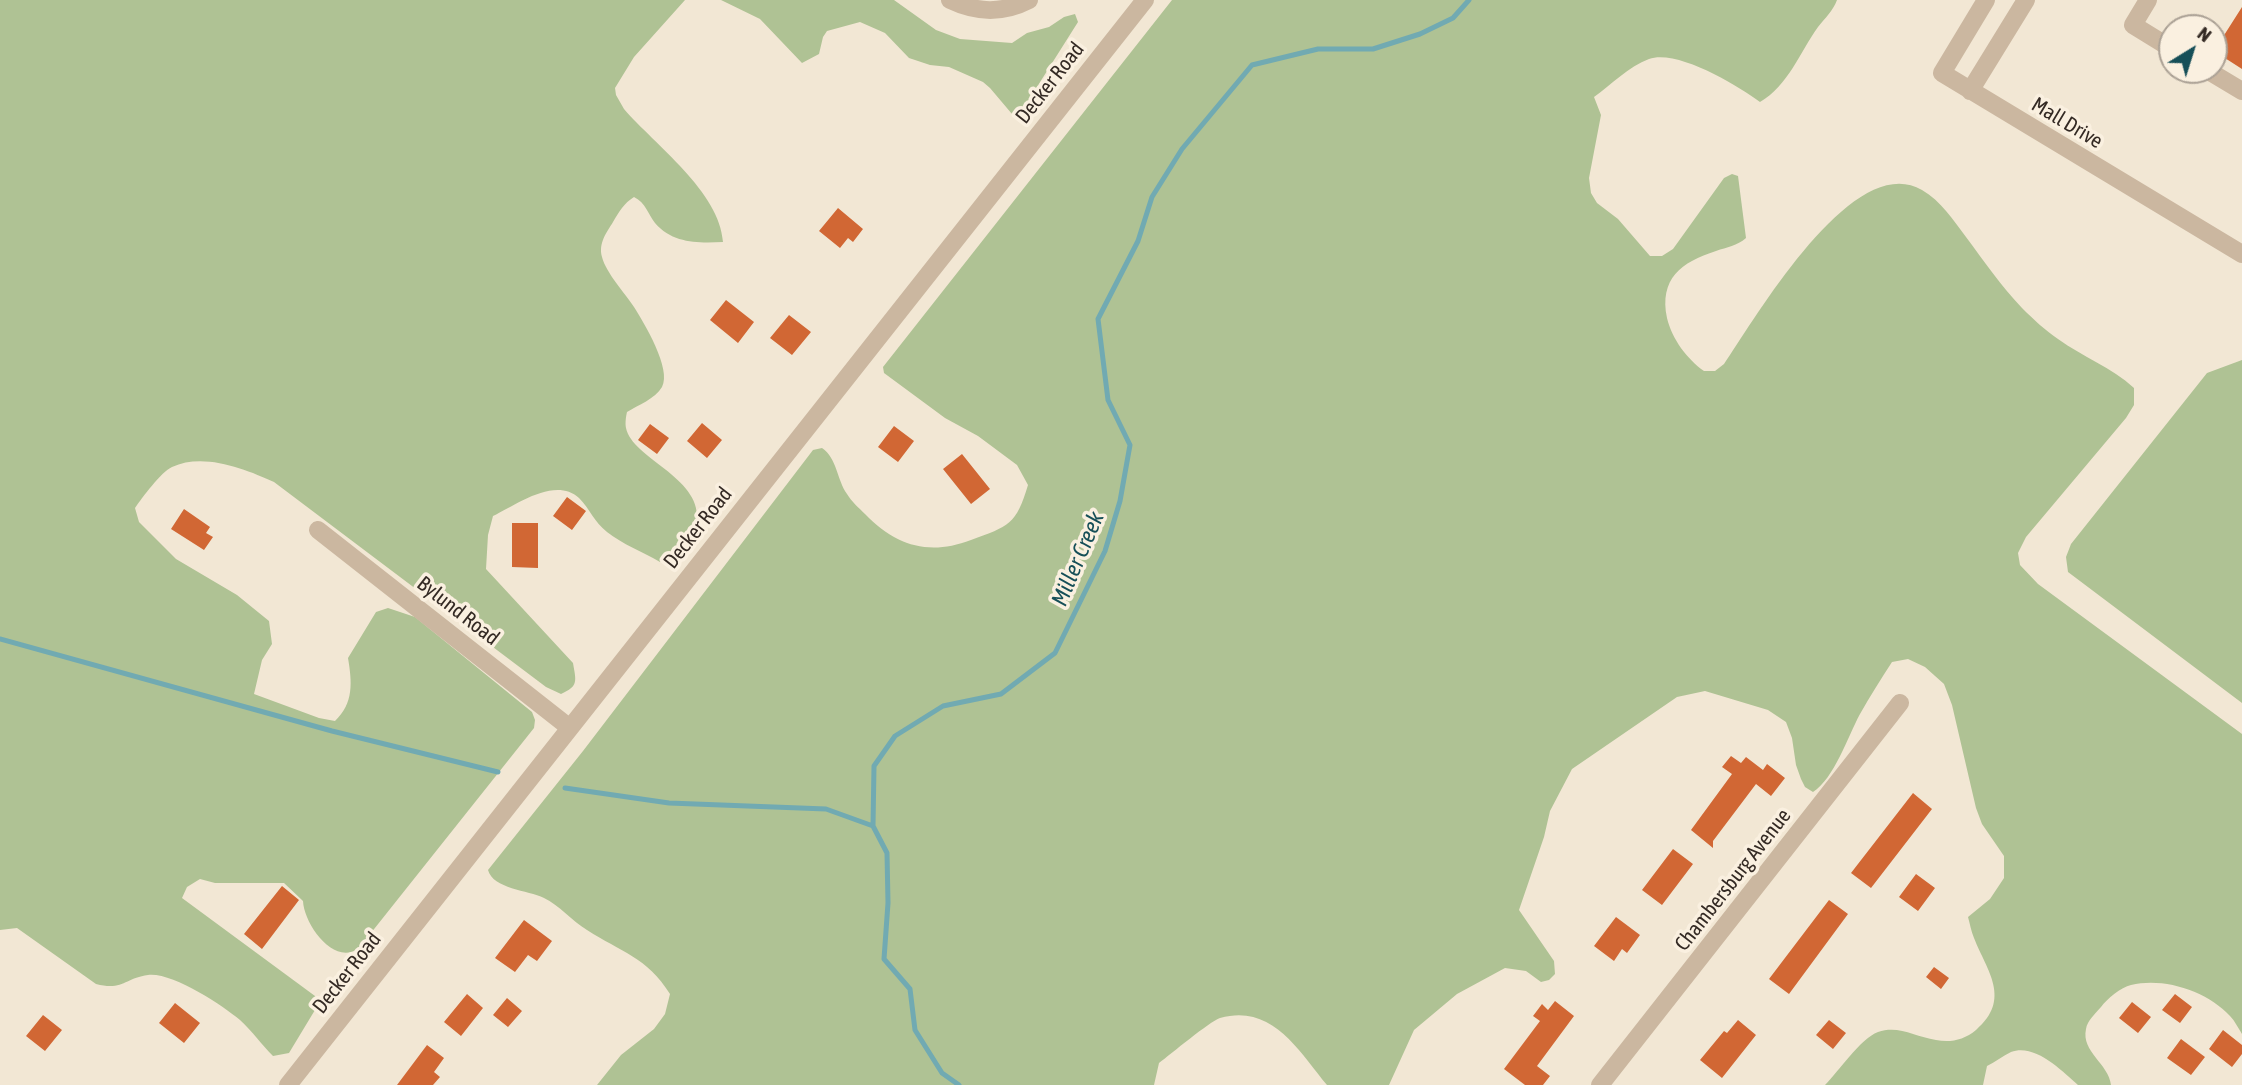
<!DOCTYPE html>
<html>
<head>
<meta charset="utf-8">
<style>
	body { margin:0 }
	#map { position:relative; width:2242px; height:1085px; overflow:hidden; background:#f2e7d4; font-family:"Asap Condensed",sans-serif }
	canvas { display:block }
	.north { position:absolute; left:2158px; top:14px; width:70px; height:70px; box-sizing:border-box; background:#faf0e0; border:2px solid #aba195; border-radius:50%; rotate:38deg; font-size:19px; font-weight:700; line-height:28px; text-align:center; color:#342a24 }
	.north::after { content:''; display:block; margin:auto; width:24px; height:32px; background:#164f58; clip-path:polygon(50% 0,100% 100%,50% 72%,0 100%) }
</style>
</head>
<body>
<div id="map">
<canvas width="2242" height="1085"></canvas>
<div class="north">N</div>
</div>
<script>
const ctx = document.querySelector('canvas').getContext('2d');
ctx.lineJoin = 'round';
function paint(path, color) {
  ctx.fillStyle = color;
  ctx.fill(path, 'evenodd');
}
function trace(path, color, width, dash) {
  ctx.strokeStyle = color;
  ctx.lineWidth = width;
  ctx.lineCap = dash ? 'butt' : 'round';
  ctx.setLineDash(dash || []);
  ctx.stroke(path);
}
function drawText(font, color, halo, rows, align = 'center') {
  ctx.font = font + ' "Asap Condensed",sans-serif';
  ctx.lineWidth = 7;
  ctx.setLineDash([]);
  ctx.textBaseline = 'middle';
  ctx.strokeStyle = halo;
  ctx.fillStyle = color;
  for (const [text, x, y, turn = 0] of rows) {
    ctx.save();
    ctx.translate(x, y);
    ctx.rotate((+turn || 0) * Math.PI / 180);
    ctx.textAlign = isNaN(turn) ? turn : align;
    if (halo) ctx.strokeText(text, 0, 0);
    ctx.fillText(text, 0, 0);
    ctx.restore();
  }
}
paint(new Path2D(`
	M0,0H685L634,57L615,88L616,95L624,109C655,145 720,192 723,242C699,243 673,244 655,223C648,214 646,203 634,197C624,203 619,212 613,222C607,232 598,243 602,257C606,273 625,293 634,307C644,323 672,369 662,387C655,399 638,405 627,412C626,416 625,423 626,428C632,458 700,477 697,519C697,525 691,534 688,539C683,550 672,559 660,562C643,552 622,544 607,532C594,522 590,509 579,498C555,476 516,505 493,516L488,535L486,569L573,663C576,681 579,686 561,694L546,687L274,482C246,469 203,452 172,467C161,472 142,498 135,508L139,522L176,559L237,595L269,621L272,644L262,660L254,694L319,718L335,721C354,703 352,682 348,658L376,612L388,608L415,617L532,712L535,720L534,728L359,948C334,967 304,924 303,901L284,883H215L200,879L187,887L182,898L315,996L318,1005L289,1053L273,1056C262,1045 252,1031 240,1020C222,1005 172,972 148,975C125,978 123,991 96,984L17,928L0,930Z
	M721,0H894L936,30L960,39L1012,43L1027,33L1049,27L1064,17L1075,14L1078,22L1030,98L1022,115L1012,114L990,88L983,82L949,67L930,65L909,58L885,33L860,22L827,31L823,37L819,54L802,63L760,19Z
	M1172,0H1837C1833,11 1825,18 1818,27C1800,52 1788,86 1760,102C1737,85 1677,49 1649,59C1629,66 1611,85 1594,97L1601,115L1589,178L1591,193L1597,203L1618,219L1650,256H1662L1673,249L1724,178L1732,174L1738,176L1746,238C1737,246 1727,247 1716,251C1681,262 1659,279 1667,318C1672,339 1687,359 1704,371H1715L1724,364C1755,319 1853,149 1922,190C1941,201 1953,220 1966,237C1984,261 2001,286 2022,308C2033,319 2046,331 2058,339C2083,357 2111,367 2134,388V405L2126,418L2026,537L2018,553L2020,565L2038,584L2242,734V1034C2238,1028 2235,1021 2230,1016C2207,991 2164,977 2131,985C2121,987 2107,999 2101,1007C2096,1013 2087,1021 2086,1029C2081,1052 2109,1064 2111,1085H2078C2062,1071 2035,1043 2011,1052C2003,1056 1995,1062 1987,1066L1983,1085H1825C1839,1071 1860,1039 1878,1032C1899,1025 1915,1037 1936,1040C1950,1043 1964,1040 1976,1030C2012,999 1987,971 1974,938C1971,931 1970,924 1968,917L1990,899L2004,878V856L1982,824L1976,808L1952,705L1944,684L1925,667L1908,659L1892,662C1881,679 1870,696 1860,714C1848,736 1834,779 1813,792L1805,787L1801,779L1796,765L1792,738L1786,722L1768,710L1705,691L1677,697L1572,769L1550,811L1544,837L1519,910L1554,961L1555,974L1549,980L1541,982L1526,971L1505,968L1457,994L1414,1030L1389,1085H1327C1299,1051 1272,1003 1220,1018C1209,1022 1171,1054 1159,1063L1154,1085H597L621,1055L654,1029L665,1014L670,994C647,957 621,952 587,930C572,921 559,905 544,898C528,890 493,889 488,870L583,751L813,450L822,448C837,458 837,480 847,494C851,501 859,508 865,514C896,546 929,556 971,540C1009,526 1016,525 1028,485L1017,465L978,436L945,418L884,373L883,367Z
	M2242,360V703L2068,572L2066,557L2071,544L2207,373Z`), '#afc294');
trace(new Path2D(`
	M0,639L332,731L498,772
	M565,788L669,803L826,809L873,826
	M959,1085L942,1073L915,1030L910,989L884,959L888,903L887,853L873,826L874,766L895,736L943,706L1001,694L1055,653L1105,551L1120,501L1130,445L1108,400L1098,319L1138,241L1152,197L1182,149L1252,65L1318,49H1373L1420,34L1453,18L1469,0`), '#71aab2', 5);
paint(new Path2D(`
	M2242,7V69L2214,51Z
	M838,208L863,229L853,242L848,238L840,248L819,231Z
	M726,300L754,322L738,343L710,320Z
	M789,315L811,332L792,355L770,338Z
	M702,423L722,440L707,458L687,441Z
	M650,424L669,438L657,454L638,440Z
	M894,426L914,441L898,462L878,447Z
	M962,454L990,489L971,504L943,469Z
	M567,497L586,511L572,530L553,516Z
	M184,509L210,527L206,533L213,537L204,550L171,529Z
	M512,523H538V568L512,567Z
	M1731,756L1741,763L1746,757L1763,770L1767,764L1785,778L1771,796L1756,784L1713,841V848L1691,830L1732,774L1722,767Z
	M1913,793L1932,809L1871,888L1851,873Z
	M1673,849L1693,864L1662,905L1642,890Z
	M1916,874L1935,888L1918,911L1899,897Z
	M282,886L299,900L262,949L244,934Z
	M1829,900L1848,914L1789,994L1769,979Z
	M1616,917L1640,935L1627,953L1622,949L1614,961L1594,946Z
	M524,920L552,941L537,961L528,955L515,972L495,958Z
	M1934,967L1949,978L1941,989L1926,977Z
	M467,994L483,1008L461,1036L444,1022Z
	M2175,994L2192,1007L2180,1023L2162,1010Z
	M507,998L522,1011L508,1027L493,1015Z
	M1555,1001L1574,1016L1537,1066L1550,1076L1543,1085H1525L1504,1069L1540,1021L1533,1016L1542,1004L1548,1010Z
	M2132,1002L2151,1017L2138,1033L2119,1018Z
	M175,1003L200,1023L184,1043L159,1023Z
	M43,1015L62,1030L45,1051L26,1036Z
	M1738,1020L1756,1035L1722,1078L1700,1060L1724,1031L1727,1033Z
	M1829,1020L1846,1033L1833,1049L1816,1035Z
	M2223,1030L2242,1045V1054L2232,1067L2209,1049Z
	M2181,1039L2205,1057L2191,1075L2167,1058Z
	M427,1045L444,1058L434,1072L440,1077L433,1085H397Z`), '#d16734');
trace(new Path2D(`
	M950,0C977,13 1002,14 1029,0
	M1986,0L1942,73L2242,254
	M2148,0L2133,25L2172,49
	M2207,70L2242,91
	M1970,91L2026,0
	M318,530L570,728
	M288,1085L1145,0
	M1600,1085L1900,703`), '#cbb7a0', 18);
drawText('21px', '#342a24', '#faf0e0', [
	["Decker Road",1050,83,-52],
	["Mall Drive",2067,123,31],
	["Decker Road",698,528,-52],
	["Bylund Road",458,611,38],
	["Chambersburg Avenue",1733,880,-52],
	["Decker Road",347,973,-52]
]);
drawText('italic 23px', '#164f58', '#faf0e0', [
	["Miller Creek",1078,559,-67]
]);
</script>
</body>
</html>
